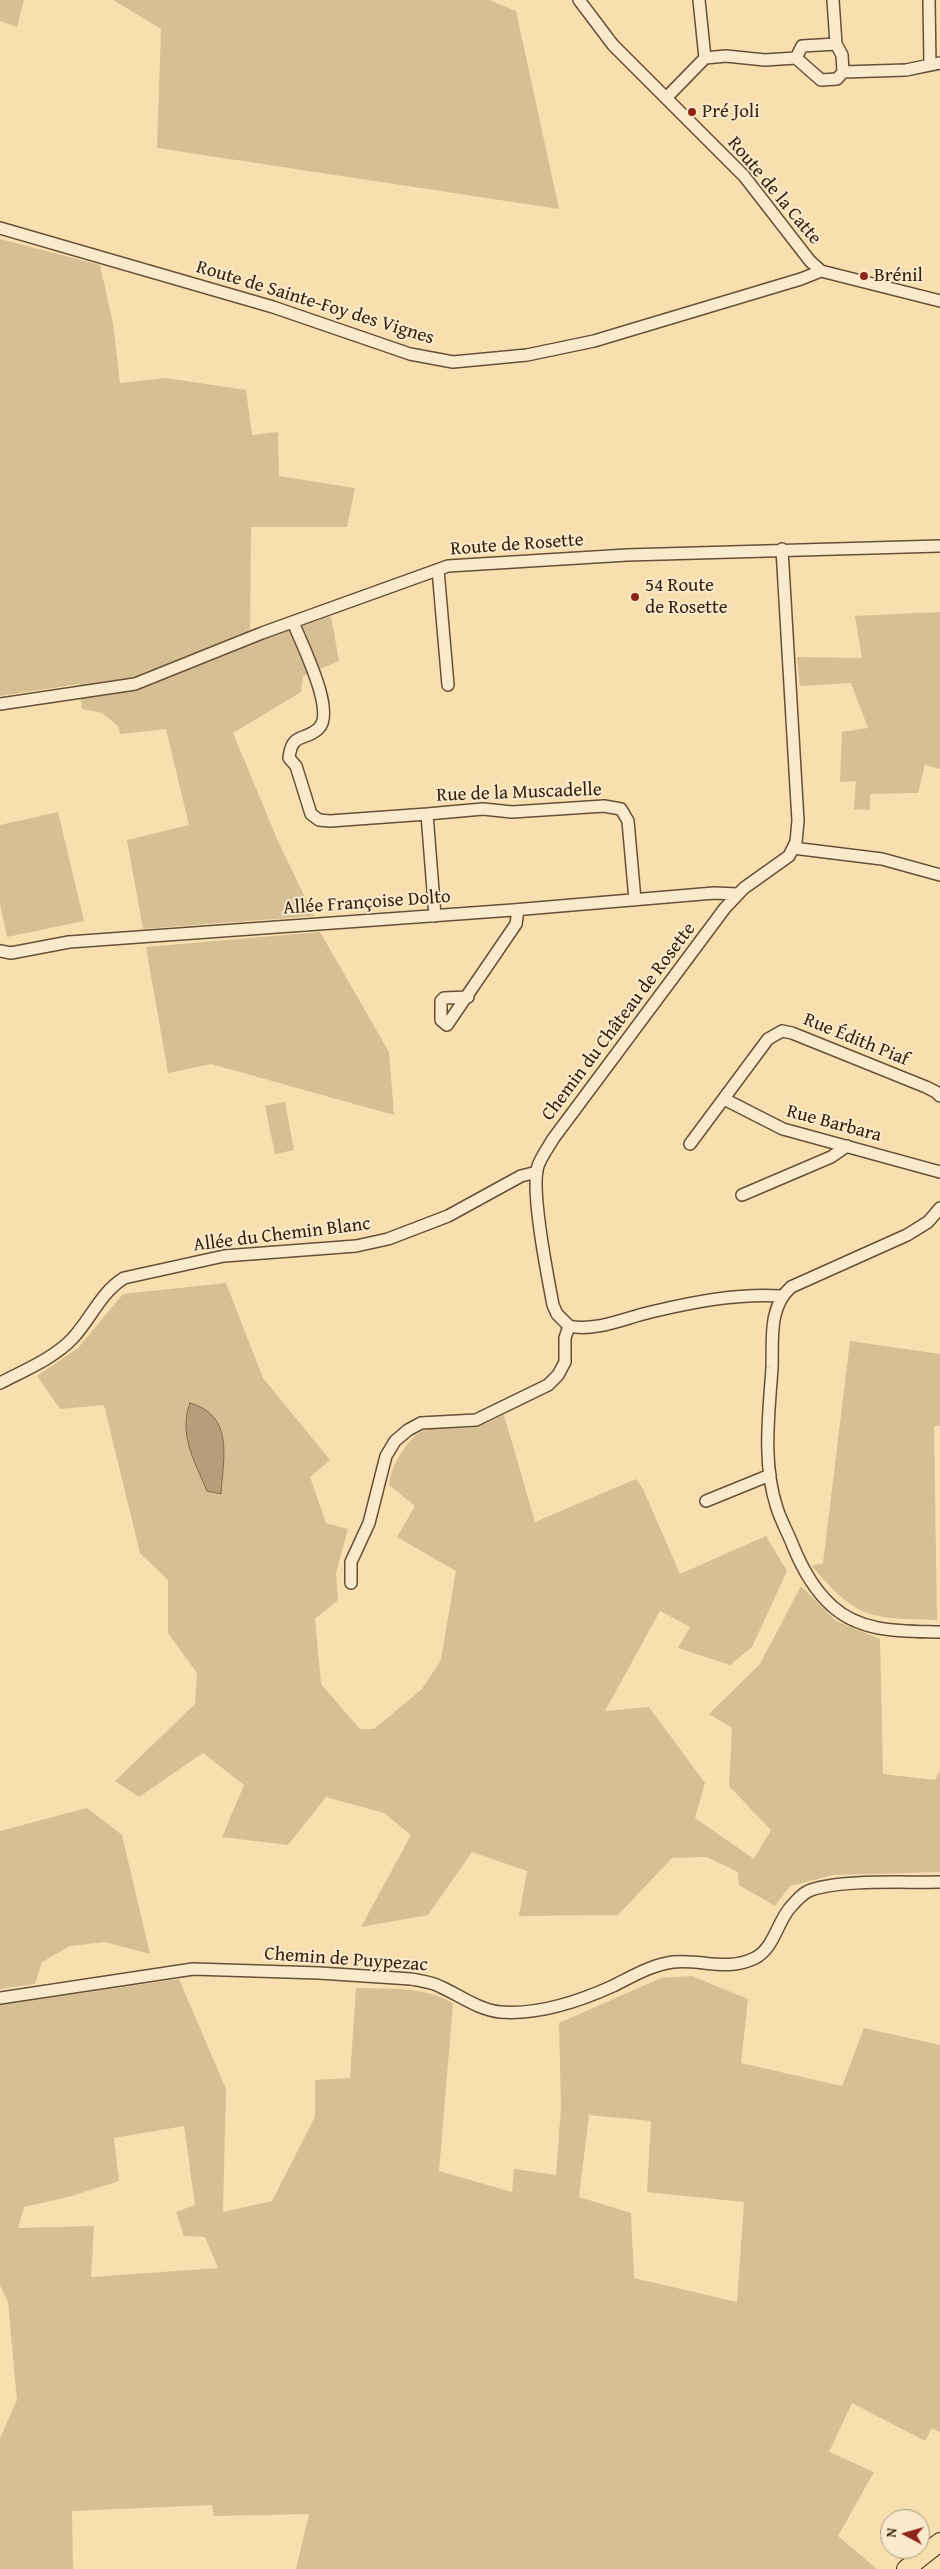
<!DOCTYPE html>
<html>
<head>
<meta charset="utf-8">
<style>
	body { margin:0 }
	#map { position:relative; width:940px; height:2569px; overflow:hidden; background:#f7dfb0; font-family:"Gentium Book Plus",serif }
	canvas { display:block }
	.north { position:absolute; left:880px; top:2509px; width:50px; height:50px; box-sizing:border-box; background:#faeacc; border:1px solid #ab9a80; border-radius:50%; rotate:276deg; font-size:14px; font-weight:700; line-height:20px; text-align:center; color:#35210e }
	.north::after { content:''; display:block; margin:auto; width:18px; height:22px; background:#8f2418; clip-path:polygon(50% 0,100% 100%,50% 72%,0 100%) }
</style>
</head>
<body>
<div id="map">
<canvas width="940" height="2569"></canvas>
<div class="north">N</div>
</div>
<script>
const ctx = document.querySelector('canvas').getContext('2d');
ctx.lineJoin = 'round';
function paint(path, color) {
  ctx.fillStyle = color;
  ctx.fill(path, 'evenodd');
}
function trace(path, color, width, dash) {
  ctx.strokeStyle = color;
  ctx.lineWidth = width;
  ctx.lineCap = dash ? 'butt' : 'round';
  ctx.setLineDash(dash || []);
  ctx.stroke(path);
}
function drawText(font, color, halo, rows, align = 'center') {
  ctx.font = font + ' "Gentium Book Plus",serif';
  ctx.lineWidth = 4;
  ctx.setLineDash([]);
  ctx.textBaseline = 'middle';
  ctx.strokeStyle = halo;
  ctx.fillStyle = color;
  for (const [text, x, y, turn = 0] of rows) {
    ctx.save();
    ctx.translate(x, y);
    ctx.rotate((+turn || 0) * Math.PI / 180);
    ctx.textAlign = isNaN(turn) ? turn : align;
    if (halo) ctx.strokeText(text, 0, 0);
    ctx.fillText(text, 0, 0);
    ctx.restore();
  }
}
paint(new Path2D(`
	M0,0H24L17,27L0,21Z
	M113,0H489L516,11L559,209L157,148L161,29Z
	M0,239L100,265L113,324L120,383L166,378L246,390L252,435L278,432L279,476L355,488L347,527H251L250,644L331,616L339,661L303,676L301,692L233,733L277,839L314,916L143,929L127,840L189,825L166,729L120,734L119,727L102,713L82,709L79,684L0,696Z
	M940,612V769L925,765L918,793L870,794V810L854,809L856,781L840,782L842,732L868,728L851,683L800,686L797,657L862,658L855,616Z
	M58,812L84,921L7,937L0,904V825Z
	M320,932L389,1052L394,1115L211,1064L168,1073L146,947Z
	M285,1102L294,1150L275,1154L265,1106Z
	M226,1283L263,1378L330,1460L310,1477L326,1523L348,1529L336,1573L338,1600L315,1619L321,1684L360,1729H374L422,1689L441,1660L456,1571L397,1537L415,1506L389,1485C390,1472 396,1461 403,1450C425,1417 443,1432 475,1427C485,1425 495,1419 504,1415L535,1522L636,1479L643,1489L680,1574L766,1536L787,1571L752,1647L730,1665L678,1648L690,1627L660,1611L605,1711L649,1707L705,1783L695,1818L754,1859L771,1830L729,1786L732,1728L709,1714L760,1664L801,1586L836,1621L880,1639L883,1774L935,1780L940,1771V1872L833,1875L790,1886L775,1906L739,1885L738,1872L707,1857L672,1858L618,1915L519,1916L527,1871L472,1852L428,1915L361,1927L411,1835L384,1813L326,1797L288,1845L222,1837L244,1785L203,1753L139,1797L115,1781L195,1704L197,1673L168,1633V1580L140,1553L104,1405L60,1409L37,1376L78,1348L123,1294Z
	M850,1341L940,1354V1426H934L937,1620C870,1618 857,1620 812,1566L823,1563Z
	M87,1808L122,1835L150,1954L105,1942L70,1946L42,1962L35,1984L0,1989V1831Z
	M692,1976L748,1999L741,2063L842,2086L864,2028L940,2045V2432L932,2428L925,2441L852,2403L829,2452L874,2472L838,2536L877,2569H296L309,2514L214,2516L212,2505L72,2511L73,2569H0V2438L17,2400L8,2302L0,2285V2005L179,1979L226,2089L223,2212L272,2201L315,2117V2080L350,2078L356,1988C390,1989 423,1986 453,2003L439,2171L512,2192L514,2169L556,2175L561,2107L559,2023L661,1978ZM589,2115L651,2121L647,2192L744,2202L737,2302L634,2278L631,2213L579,2197ZM184,2126L195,2205L176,2212L184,2236L205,2237L218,2268L91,2277L94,2226L18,2228L24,2207L68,2197L119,2181L114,2138Z`), '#d6bf94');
const water = new Path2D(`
	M190,1403C235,1416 223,1458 221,1494L207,1491C195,1462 178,1435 190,1403Z`);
paint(water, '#b59e79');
trace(water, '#826c4e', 1);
const minor = new Path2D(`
	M579,0L613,45L744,176L810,261L821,271
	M699,0L705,58
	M833,0L836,44L842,55L843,72
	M929,0L930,65
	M796,58L802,46L836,44
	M667,97L705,58L726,56L765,60L796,58L821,80L837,79L843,72L906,70L940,63
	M0,228L273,307L410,354L453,362L527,355L594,341L801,279L821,271L940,301
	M438,570L448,685
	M293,622C301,643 336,711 319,728C305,742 292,731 289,758L296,766L311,814L319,820L330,821L427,814
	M0,704L135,684L262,633L448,566L627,555L940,546
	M793,848L882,859L940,875
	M435,916L427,814L483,809L512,812L604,806L621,809L628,821L635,900
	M0,951L11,953L69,942L513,910L714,893L738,894
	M468,997L444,998L441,1001V1020L447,1025L516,924L518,910
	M724,1099L783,1129L940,1172
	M690,1144L768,1039L782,1031L792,1033L926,1087L936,1092L940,1096
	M742,1195L831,1157L847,1146
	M940,1208L928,1222L907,1235L791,1287C768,1308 773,1339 772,1368C769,1413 762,1464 777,1508C781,1521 788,1533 793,1546C802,1568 814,1590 832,1606C861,1633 903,1631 940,1632
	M781,1296C738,1293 693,1302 651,1312C625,1318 595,1332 569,1326L557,1314L553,1305C548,1278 530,1190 538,1166C541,1157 548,1148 553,1139L725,908L744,888L789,856L796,842L798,821L782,549
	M0,1383C23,1371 54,1358 72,1339C91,1319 100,1293 124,1278L224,1256L356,1246L388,1239L448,1216L521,1176L537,1172
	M706,1501L770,1475
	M351,1583V1562L369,1523L386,1456L395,1441L408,1430L421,1423L476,1420L548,1385L558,1375L565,1362V1338L569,1326
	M0,1998L193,1969L319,1973L411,1979C421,1981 432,1982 441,1987C459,1995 479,2010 500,2012C537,2015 580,2001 613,1986C633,1976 651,1965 673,1962C702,1959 727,1972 755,1958C773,1949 777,1924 789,1909C795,1902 802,1893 811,1890C842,1879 906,1883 940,1882`);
const primary = new Path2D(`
	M906,2569L940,2542`);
trace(minor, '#665036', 14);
trace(primary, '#35210e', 20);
trace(minor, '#faeacc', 11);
trace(primary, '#f7dfb0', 18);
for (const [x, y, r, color] of [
	[692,112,5,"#8f2418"],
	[864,276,5,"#8f2418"],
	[635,597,5,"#8f2418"]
]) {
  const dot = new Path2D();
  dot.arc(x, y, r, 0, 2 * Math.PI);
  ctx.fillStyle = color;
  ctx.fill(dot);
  trace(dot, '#faeacc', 2);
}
drawText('19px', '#35210e', '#faeacc', [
	["Pré Joli",702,112],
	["Brénil",874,276],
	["54 Route",645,586],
	["de Rosette",645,608]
], 'left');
drawText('19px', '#35210e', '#faeacc', [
	["Route de la Catte",774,191,50],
	["Route de Sainte-Foy des Vignes",315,303,17],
	["Route de Rosette",517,545,-4],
	["Rue de la Muscadelle",519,793,-2],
	["Allée Françoise Dolto",367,903,-4],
	["Chemin du Château de Rosette",619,1022,-53],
	["Rue Édith Piaf",856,1040,22],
	["Rue Barbara",834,1124,15],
	["Allée du Chemin Blanc",282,1235,-7],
	["Chemin de Puypezac",346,1960,4]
]);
</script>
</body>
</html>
